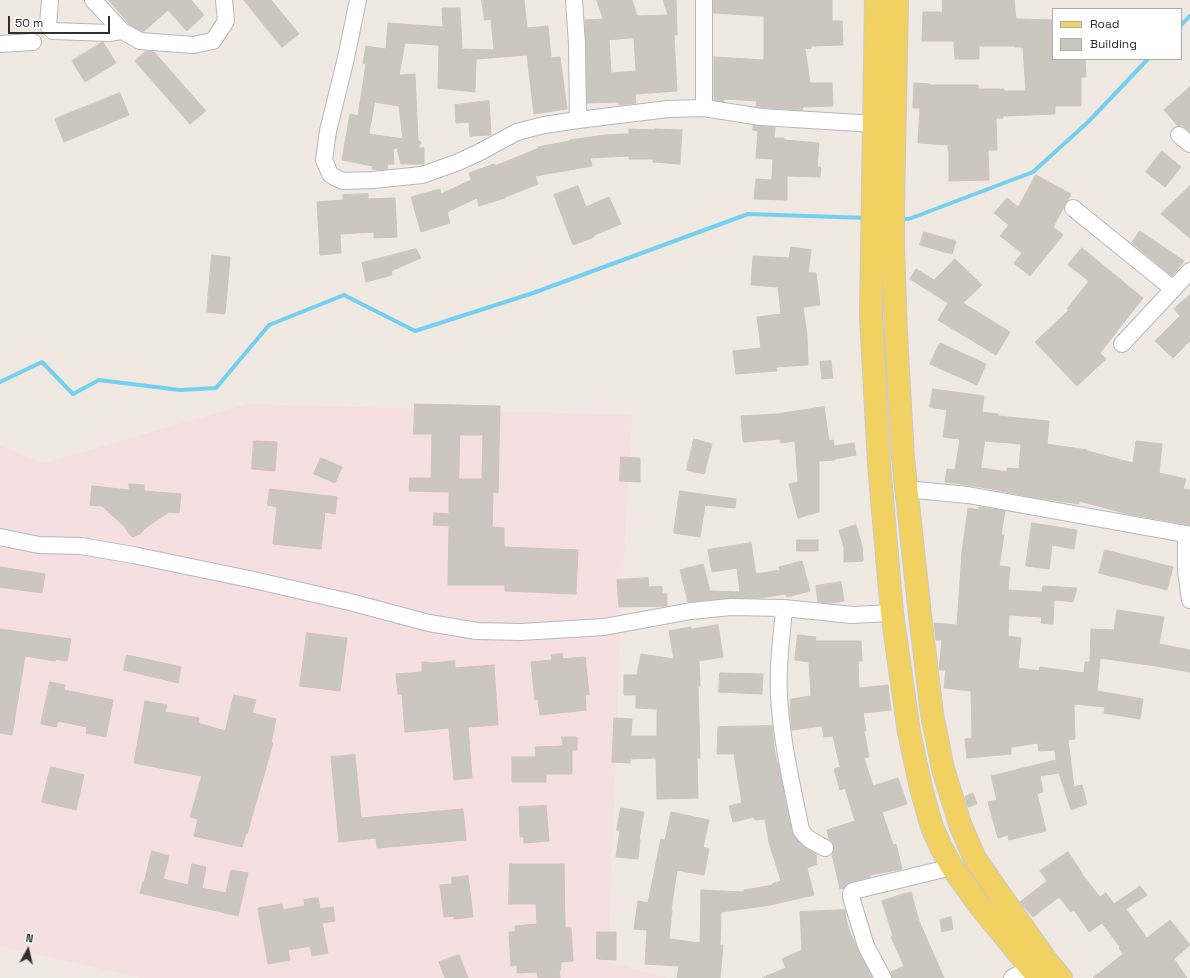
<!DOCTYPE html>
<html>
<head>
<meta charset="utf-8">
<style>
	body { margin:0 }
	#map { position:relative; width:1190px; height:978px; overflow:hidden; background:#efe9e1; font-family:"Space Grotesk",sans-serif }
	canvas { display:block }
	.legend { position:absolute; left:1052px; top:8px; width:130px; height:52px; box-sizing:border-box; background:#fff; border:1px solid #ababab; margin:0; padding:5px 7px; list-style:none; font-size:12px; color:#2e2e2e }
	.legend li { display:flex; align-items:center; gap:8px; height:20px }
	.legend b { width:20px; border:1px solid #ababab }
	.north { position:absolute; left:8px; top:930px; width:40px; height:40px; -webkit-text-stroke:3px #fff; paint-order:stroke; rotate:8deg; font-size:11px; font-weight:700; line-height:16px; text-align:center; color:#2e2e2e }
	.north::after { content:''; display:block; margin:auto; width:14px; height:18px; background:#2e2e2e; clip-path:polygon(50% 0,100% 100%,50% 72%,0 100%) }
	.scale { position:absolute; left:8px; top:16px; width:102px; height:18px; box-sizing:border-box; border:2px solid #2e2e2e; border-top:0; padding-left:5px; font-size:12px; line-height:14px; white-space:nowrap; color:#2e2e2e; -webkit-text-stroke:3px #fff; paint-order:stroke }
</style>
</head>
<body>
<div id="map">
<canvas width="1190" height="978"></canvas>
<ul class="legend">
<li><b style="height:5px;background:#f2d163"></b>Road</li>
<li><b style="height:11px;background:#cbc7bf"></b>Building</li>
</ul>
<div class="north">N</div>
<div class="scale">50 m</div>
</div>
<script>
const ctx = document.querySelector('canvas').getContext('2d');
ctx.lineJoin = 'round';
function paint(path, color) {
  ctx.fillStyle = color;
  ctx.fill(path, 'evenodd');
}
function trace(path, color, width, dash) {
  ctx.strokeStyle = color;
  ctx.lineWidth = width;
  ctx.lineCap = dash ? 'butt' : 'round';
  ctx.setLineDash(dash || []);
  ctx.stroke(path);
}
paint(new Path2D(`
	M248,404L632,415L621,609L608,962L667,978H142L0,946V446L45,463Z`), '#f5dfe0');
trace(new Path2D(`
	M1181,25L1190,16
	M900,219H909L1033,172L1089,121L1148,59
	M0,382L42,362L73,394L99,380L180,390L216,388L269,325L344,295L415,331L533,293L748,214L867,218`), '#75cff0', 4);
const building = new Path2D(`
	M109,0H191L204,15L187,31L168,10L143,32L130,25Z
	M244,0H271L299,34L282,47Z
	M482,0H524L527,28L548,26L551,58L560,57L567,109L534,114L527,55L476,59L475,92L438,88L439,45L405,43L399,75L415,74L418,141L421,142V144H419V148H424V164H401L397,148L393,149L394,164H388L387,169L379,170L372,169L373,166L342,160L350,114L358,116L366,64L363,63L366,46L386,49L388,23L443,27L442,8H460L462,49L494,50L491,19L485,20ZM375,102L399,106L403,139L369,134Z
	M597,0H632L637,16L668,15L663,0H676L677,35H674L677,91L635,94L636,103L619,105V102L587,103L586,44L585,20L603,19ZM634,38L636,71L611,73L609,40Z
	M714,0H832V21H842L843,45L811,46V49L805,48L810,83H832L833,106L803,107L802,110L756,107L757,101L724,99V102L714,100V57L764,60V16L714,13Z
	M943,0H1014L1016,19L1053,20V59H1085L1086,77H1081V106H1055V114L1003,116V118H996L997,150H988L989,180L949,181V151H948V145L918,143L920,108H913L914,83L930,84V85H978V89H1004V91H1026L1023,47H1015V46H979V59H955L954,41H922L923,12H942Z
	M103,42L116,63L85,82L72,61Z
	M146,51L154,52L206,111L190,124L135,61Z
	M1190,87V132L1182,125L1178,126L1164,110Z
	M120,93L129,115L64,142L55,119Z
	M489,101L491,135L470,136L469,122L456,123L455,105Z
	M754,125L775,127L774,138H784V140L819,143L817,167H821L820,177L787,176V200L754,199L756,179L772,180L773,159L756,158L758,131L753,130Z
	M629,129L655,130V129L682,130L680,164L653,162V159H629V156L590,158L592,166L535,176L538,184L505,197V198L479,206L477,198L447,212L450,223L421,232L411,197L440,189L441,194L471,180L469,173L494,164L495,166L539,148L538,147L570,141V140L605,135L629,134Z
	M1162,151L1181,167L1165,187L1146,172Z
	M1036,175L1071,194L1053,227L1063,235L1030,276L1014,263L1022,253L1000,236L1009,225L994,213L1007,198L1018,207Z
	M578,186L586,207L609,197L621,224L594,235V237L573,245L554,195Z
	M1190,186V238L1161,214Z
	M368,194V199L395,198L397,237L374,238V232L340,234L341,253L320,255L317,202L343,200V195Z
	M1140,231L1184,261L1172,276L1132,243Z
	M924,232L956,241L952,254L920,245Z
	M791,247L811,250L808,273H816L820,305L803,307L807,335L808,365L776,367L777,371L736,374L733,351L761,348L757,317L781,314L778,287L751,285L753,256L789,258Z
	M1082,248L1143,298L1100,353L1106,359L1077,386L1035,342L1069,310L1067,309L1089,281L1068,265Z
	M416,249L421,258L391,271L392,275L366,282L362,263Z
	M212,255L230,257L225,314L207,312Z
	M955,259L982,285L963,303L1010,332L996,355L938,320L948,303L910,279L916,269L934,280Z
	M1190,295V341L1173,358L1155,341L1180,316L1174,309Z
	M940,343L986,364L977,385L930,364Z
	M831,361L833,378L822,379L820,362Z
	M933,389L984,396L982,412L998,414V416L1049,421L1047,444L1087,450V451L1133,463L1136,441L1162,444L1159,473L1186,479L1183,489L1190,490V525L1128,514L1079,501V504L1032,497L981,487L945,482L947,469L955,470L960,439L943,437L947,410L930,407ZM985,441L1021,444L1019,469L1007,468V472L981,468Z
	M415,404L500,406L498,493L493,492L492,527L504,528V547L578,550L576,594L505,591V585H448L449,526L433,525L434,513L449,514V492L409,491L410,478H431L432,434H414ZM460,435H483L482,479H459Z
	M824,407L829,441L833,440L834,446L854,443L856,455L835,459V460L819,461V512L798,518L789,484L798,482L795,441L781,443L780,439L743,442L741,416L777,414Z
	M694,439L712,444L704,474L687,470Z
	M254,441L277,442L275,471L252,469Z
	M621,457L640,458V482L620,481Z
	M321,458L342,467L335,483L314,474Z
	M129,484L144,485V491L181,494L179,513L169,512L148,526L140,534L132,537L126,529L125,527L102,506L90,505L92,486L129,490Z
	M270,489L337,497L335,514L325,512L321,549L273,544L277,507L268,505Z
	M680,491L736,499L735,508L705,505L700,537L674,533Z
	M979,507L1005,511L1001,535H1004L999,566L1010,567L1008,590L1042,592L1043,586L1077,588L1073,602L1067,601L1054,600L1053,624L1041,623L1042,617L1009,615L1008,636L1021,638L1018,668L1039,671L1040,667L1084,673L1085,662H1090L1091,629L1114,630L1117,610L1164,617L1159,644L1190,650V672L1156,666L1100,658L1097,691L1143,699L1140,719L1104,713L1105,707L1074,704L1075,739L1068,740L1074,787L1082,785L1087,804L1071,810L1059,773L1040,776L1043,792L1037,794L1046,831L1009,840L1008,835L998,838L988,802L997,800L991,776L1056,760L1055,750L1039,751L1038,743L1011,747V754L967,758L965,739L972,738L971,691L944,688L946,670H939L942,640H936L934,623L957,625L962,552L968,508L979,510Z
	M1032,523L1077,530L1074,549L1052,545L1049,569L1026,566Z
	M856,525L862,546L863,561L844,562V547L839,531Z
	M797,540H818V551H797Z
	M751,543L756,574L780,570L779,567L802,561L810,591L787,597L786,594L759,598H730L688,602L680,570L703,564L710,591L740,592L737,568L712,572L708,550Z
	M1105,550L1173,567L1167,590L1099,573Z
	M0,567L45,574L42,593L0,587Z
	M648,578L649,587L662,586V594H667V606L619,607L617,580Z
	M841,582L844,601L830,603L818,602L816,586Z
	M718,625L723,657L699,661L700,686H698L700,758H697L698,798L657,799L656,758L630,759V763L612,762L614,718L632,719L631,736H657V709L636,708V695H624V675H637L641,654L674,659L669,631L691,627V629Z
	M0,629L71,639L67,661L56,659L55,661L25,656L12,735L0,733Z
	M307,633L347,638L340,691L300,686Z
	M798,635L816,637L815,641H861L862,661H858L859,688L888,685L891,710L863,713L866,731H864L869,757L864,758L873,786L898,778L907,804L882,812L893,845L896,844L902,869L870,875V877L851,882L844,888L840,889L832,854L834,847L833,843L829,839L827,830L855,821L845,788L840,790L834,769L840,767L833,736L824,737L822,726L792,730L790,710L791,699L811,696L809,662L795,660Z
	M562,654L563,659L585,657L589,694L585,695L586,710L540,715L538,699L535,700L531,662L552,660L551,655Z
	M127,655L181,667L178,683L124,670Z
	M455,661V668L494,665L498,725L468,727L472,778L454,780L449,728L405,732L402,694H398L396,674L422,672V662L434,663Z
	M720,673L763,674L762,694L719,692Z
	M50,682L65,685L64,690L113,700L106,737L86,733L87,727L58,721L56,727L41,724Z
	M234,695L256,700L252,713L276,719L271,743H273L247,834L246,833L242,847L194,836L198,819L190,817L202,776L134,763L145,701L167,705L165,712L199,718L198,723L225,731Z
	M772,726L774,747L777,763H778L792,832L800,843L816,854L817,864L807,868L814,895L770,905L721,912L720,945H723L720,978H677L679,966L645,964L647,930L634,929L638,901L648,903L661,839L665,840L671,812L709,820L703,847L709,849L704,875L677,870L671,910H672L669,939L700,943L701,890L744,892V890L773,885L772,884L781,881L769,842L765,819L755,820L754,817L733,822L729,806L742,803L734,754H717L718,727Z
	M562,737H577V750H572V774H546V782H512V757H536L535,747L563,746Z
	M355,755L361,818L463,809L466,840L377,848L376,838L339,842L331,757Z
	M51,767L84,775L76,810L42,802Z
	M973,793L977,804L968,807L965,797Z
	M546,806L549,841L524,843V837H520L519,807Z
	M621,808L644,812L639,839H640L638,859L616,857L620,830H617Z
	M152,851L169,856L163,879L188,885L192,864L206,867L202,888L226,893L231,870L248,873L238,916L140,893L143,882H144Z
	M1068,852L1082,873H1081L1100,897L1106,893L1114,904L1140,886L1147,895L1126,909L1147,938L1170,920L1190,945L1174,959L1187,978H1093L1123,954L1119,948L1120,947L1102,923L1089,932L1074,910L1071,912L1059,897L1033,917L1020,902L1047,881L1040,871Z
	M510,864H564L565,928H571L573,961L561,962V970H559L560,978H538L537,972L517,973V965L511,966L509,932H515V926L537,924L536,904H509Z
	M468,876L473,917L454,919V916L444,917L440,885L452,884V878Z
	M911,892L919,921L944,978H892L891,972L904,966L891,937L893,936L882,901Z
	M318,898L320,909L333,907L335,921L322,923L328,953L312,956L310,946L288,950L290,960L268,964L258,908L282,904L283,910L305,906L304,900Z
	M845,910L846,919L849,930L858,950L872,978H762L786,968L782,959L802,950L800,912Z
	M951,917L953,929L942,932L940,920Z
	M597,932H616V960L597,959Z
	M459,955L468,978H445L439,962Z`);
paint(building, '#cbc7bf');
trace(building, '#cbc5ba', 1);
const street = new Path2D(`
	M50,0L48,25L50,28L53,31L109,33L122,31
	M93,0L122,31L140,41L193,45L213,41L226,21L224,0
	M358,0L346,58L328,131L324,160L330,174L336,178L343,181L373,180L422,175L456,163L478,153L517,132L544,125L578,120L668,109L704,108L761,117L875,124
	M574,0L577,44L578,120
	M704,0V108
	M0,44L33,42
	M1179,135L1190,144
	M1073,208L1173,289
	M1122,344L1190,271
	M906,489L968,495L1190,535
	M1186,534V571L1190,600
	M0,537L39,545L81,546L133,555L249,579L350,602L429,623L477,631L521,632L604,627L691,611L731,607L784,608L852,615L892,613
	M784,608C782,636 777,665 779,694C781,740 792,785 801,830C807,840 816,843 825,848
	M883,978L866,946L851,897V894L853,891L952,867
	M1012,978L1030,967`);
const primary = new Path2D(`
	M876,0L871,316L879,464L892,613L909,732L921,788L932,827L941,847L952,867L979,905L1039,978
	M897,0L893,205V248L896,335L903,458L920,615L932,714L943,769L960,824L975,859L1045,959L1061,978`);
trace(street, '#b4b7c1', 18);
trace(primary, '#c9c9c9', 24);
trace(street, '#fff', 16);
trace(primary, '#f2d163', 22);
</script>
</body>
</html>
